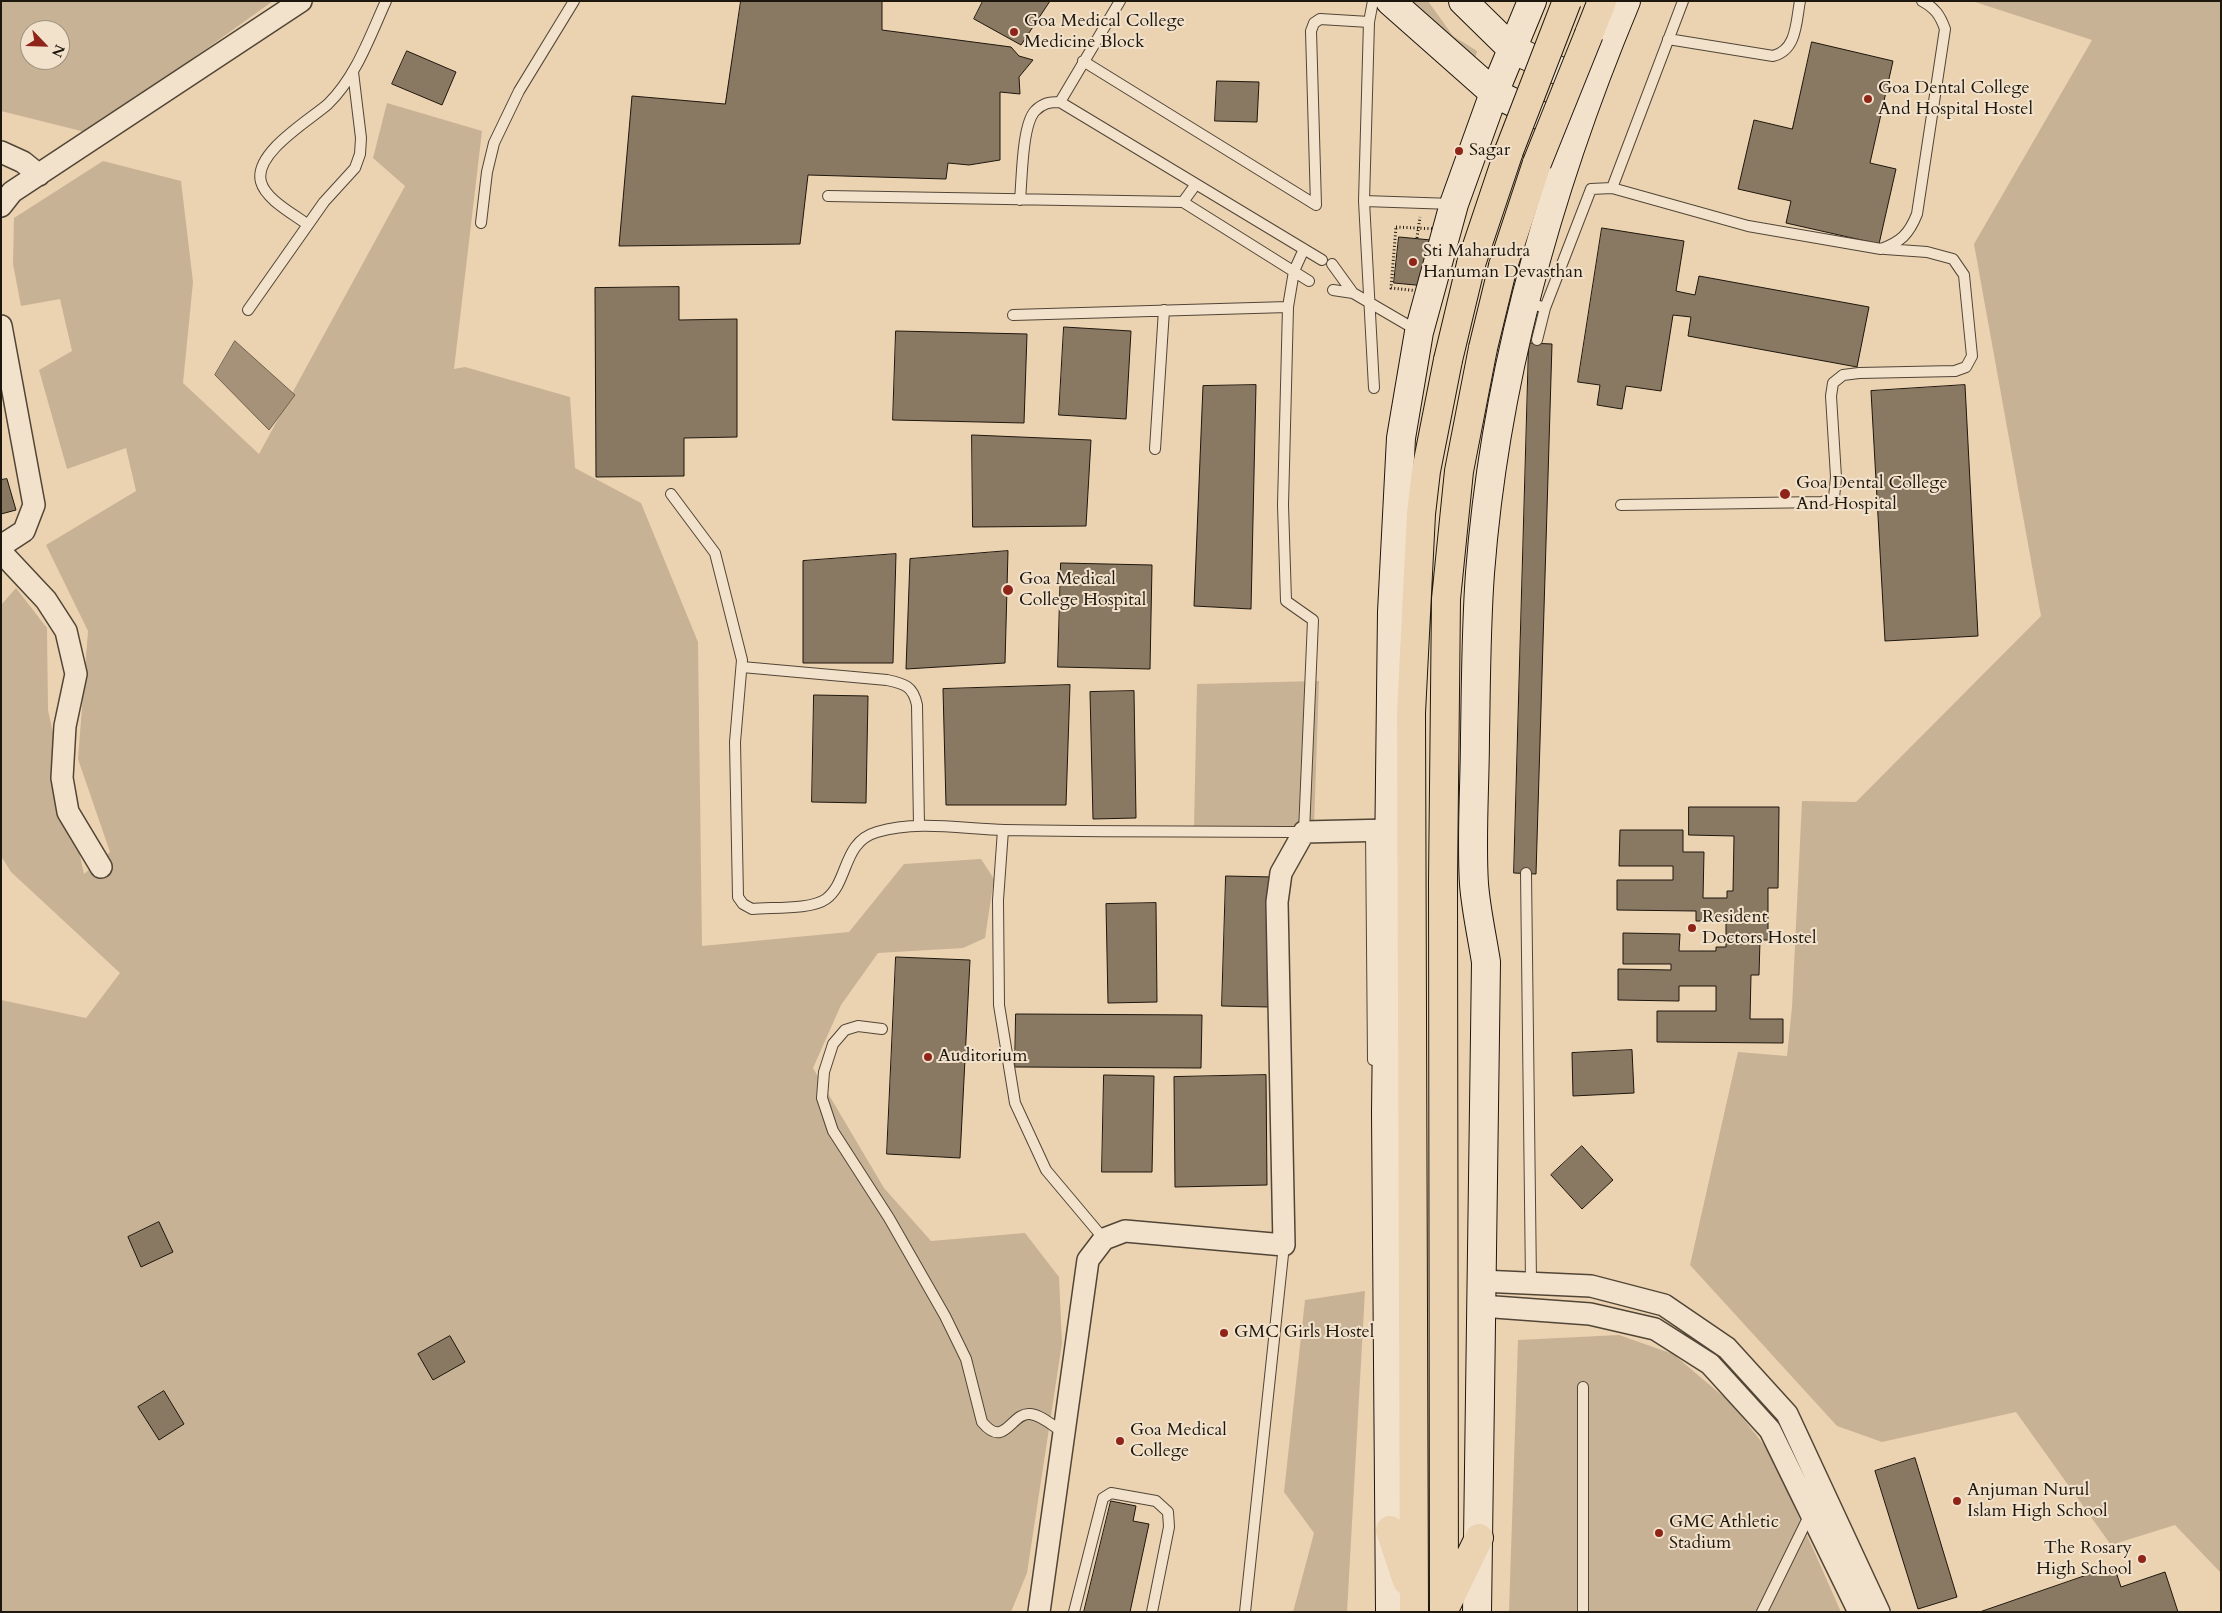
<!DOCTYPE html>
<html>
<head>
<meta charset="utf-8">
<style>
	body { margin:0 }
	#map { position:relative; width:2222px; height:1613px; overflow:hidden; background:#ebd2b1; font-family:Cardo,serif }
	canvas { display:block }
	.frame { position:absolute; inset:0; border:2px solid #1e170d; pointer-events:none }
	.north { position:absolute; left:20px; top:20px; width:50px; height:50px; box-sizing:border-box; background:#f2e2cc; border:1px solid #9d9180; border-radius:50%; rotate:114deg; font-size:14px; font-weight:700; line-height:20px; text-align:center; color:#1e170d }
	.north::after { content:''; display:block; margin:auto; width:18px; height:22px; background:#8f2418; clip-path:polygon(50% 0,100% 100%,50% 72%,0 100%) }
</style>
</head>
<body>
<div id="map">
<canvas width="2222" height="1613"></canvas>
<div class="frame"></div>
<div class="north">N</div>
</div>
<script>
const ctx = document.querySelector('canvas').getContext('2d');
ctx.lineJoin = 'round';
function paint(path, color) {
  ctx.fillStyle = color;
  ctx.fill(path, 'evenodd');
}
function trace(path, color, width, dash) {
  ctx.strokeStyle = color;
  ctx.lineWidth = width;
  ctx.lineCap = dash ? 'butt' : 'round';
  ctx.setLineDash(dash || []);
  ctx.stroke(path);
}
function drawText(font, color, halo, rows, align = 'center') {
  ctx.font = font + ' Cardo,serif';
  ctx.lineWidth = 4;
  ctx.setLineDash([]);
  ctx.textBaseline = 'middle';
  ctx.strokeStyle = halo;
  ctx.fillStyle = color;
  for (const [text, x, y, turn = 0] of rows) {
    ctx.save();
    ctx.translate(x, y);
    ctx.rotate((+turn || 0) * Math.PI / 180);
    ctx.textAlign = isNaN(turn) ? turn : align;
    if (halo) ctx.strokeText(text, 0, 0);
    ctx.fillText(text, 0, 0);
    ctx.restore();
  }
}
paint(new Path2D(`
	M1,1H273L89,133L1,111ZM30,30H60V60H30Z
	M1379,1H1428L1453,36L1477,51L1475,59Z
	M1972,1H2221V1573L2175,1525L2111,1545L2016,1412L1882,1442L1837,1426L1690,1265L1738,1052L1787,1056L1792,1007L1802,801L1856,802L2041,616L1974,244L2092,40Z
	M387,103L482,131L454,369L465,367L570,397L575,468L641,503L698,642L702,946L849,932L904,864L981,859L994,879L985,938L963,948L878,953L841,1005L813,1068L884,1188L931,1241L1025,1233L1059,1277L1062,1343L1027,1573L1011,1612H1V1000L86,1018L120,973L11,872L1,856V605L16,588L47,628L48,710L84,874L110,852L78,759L88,631L46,545L136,491L126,448L67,469L39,370L72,351L60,299L21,306L13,264L14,218L103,161L181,181L193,282L183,383L259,454L405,186L373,158Z
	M1319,681L1314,826L1194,828L1197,684Z
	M1365,1291L1347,1612H1293L1314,1533L1284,1492L1305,1300Z
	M1619,1335L1673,1354L1731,1403L1771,1454L1841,1612H1509L1518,1340Z`), '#c8b295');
const water = new Path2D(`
	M235,341L295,395L269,430L215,375Z`);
paint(water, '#a59279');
trace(water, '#6f614e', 1);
const building = new Path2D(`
	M741,1H882V30L1011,47L1019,56L1033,60L1019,77L1020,94L1000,92V160L969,165L948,163L946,179L808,175L800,244L619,246L632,96L725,104Z
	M983,1H1050L1021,45L974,19Z
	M1812,42L1893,61L1870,163L1896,169L1879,244L1786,223L1791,201L1738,189L1754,120L1792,129Z
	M407,51L456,72L442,105L392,84Z
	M1217,81L1259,82L1257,122L1215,121Z
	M1602,228L1684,241L1676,291L1695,295L1699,276L1869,307L1857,367L1688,336L1691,317L1673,315L1661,391L1626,386L1622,409L1597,405L1600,385L1578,382Z
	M1399,237L1431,240L1426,286L1394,283Z
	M679,287V320L737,319V437L684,438V476L596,477L595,288Z
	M1064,327L1131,331L1126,419L1059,415Z
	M896,331L1027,334L1024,423L893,420Z
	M1529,343L1552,344L1536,874L1514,873Z
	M1256,385L1251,609L1194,606L1203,386Z
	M1965,385L1978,636L1885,641L1871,391Z
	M972,435L1091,440L1086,526L973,527Z
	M7,479L16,510L1,514V480Z
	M1008,551L1005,663L906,669L910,559Z
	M896,554L893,663H803V561Z
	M1061,563L1152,565L1150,669L1058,667Z
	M1070,685L1066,805H946L943,689Z
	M1134,691L1136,818L1093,819L1090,692Z
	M814,695L868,696L866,803L812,802Z
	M1689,807H1779L1778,888H1768V940H1760L1759,975H1751L1750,1019H1783V1043L1657,1042V1011H1716V986H1679V1001L1618,1000V969L1671,970V964H1623V933L1680,934L1679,951H1716V947H1726V921H1696V911L1617,910V880H1673V866H1619L1620,830H1683V852H1704L1703,898H1727V891H1733L1734,836L1689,835Z
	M1226,876L1273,877L1269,1007L1222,1006Z
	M1156,903L1157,1002L1108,1003L1106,904Z
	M896,957L970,960L960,1158L887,1154Z
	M1016,1014L1202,1015L1201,1068L1015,1067Z
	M1632,1050L1634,1093L1573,1096L1572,1053Z
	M1104,1075L1154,1076L1152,1172H1102Z
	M1266,1075L1267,1185L1175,1187L1174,1077Z
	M1582,1146L1613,1180L1582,1209L1551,1175Z
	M159,1222L173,1252L141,1267L128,1237Z
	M450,1336L465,1362L433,1380L418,1354Z
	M164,1391L184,1424L159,1440L138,1407Z
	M1915,1458L1957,1597L1918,1609L1875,1471Z
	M1111,1501L1136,1506L1133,1521L1149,1524L1130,1612H1084Z
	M2114,1566L2121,1587L2165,1572L2178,1612H1980Z`);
paint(building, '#897862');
trace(building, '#1e170d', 1);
const lane = new Path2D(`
	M1120,1L1060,102L1322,260
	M1373,1L1369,22L1364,201L1374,388
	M1668,39L1773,56C1797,50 1796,22 1800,1
	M1083,61L1316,205
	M1612,188L1683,1
	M828,196L1183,202L1196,184
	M1020,200C1022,179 1022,125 1035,111C1043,103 1049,102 1060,102
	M1364,201L1453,204
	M1183,202L1309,281
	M1316,205L1311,31L1314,23L1320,19L1369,22
	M481,223L487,172L494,143L519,91L574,1
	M308,225C294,214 266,200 261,182C253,153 310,120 328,104C356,77 370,36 386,1
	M1332,264L1353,293
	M1333,290L1353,293L1418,331
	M1545,308L1591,189L1612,188L1748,226L1881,249C1901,242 1909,234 1917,214L1945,29C1940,15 1935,8 1922,1
	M248,310L324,202L355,168L360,154L361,138L353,72
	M1013,315L1288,307
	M1537,340L1545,308L1539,306
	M1155,449L1164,310
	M671,494L715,553L742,660L735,742L738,897L743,904L752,909C771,907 811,910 826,899C849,882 842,842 877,832C918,820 963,829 1005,830C1105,832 1205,831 1304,832L1313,620L1286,601L1283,505L1288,307L1294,271L1304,249
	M1621,505L1822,502L1834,498L1836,477L1831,396L1833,383L1843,375L1859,373L1955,371L1966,367L1972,356L1964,275L1953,259L1927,252L1885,249
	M742,667L887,680C905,684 913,686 917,705L919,826
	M1371,829L1373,1060
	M1003,830L998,900L999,1005L1015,1103L1046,1170L1104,1239
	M1526,873L1531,1282
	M882,1029L858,1026L845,1030L833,1044L824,1072L822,1098L833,1131L889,1218L945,1316L966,1359L982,1422C1005,1450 1011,1412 1030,1414C1042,1415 1054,1427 1064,1433
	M1583,1387V1612
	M1074,1612L1103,1498L1111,1493L1156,1501L1168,1512L1169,1527L1152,1612
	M1245,1612L1284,1245
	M1762,1612L1810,1514`);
const street = new Path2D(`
	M1,152L23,162L39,175
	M1,206L12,192L301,1
	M1,326L34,505L24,531L1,546
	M1,552L46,600L66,631L76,674L65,726L62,778L68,812L101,867
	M1481,1281L1591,1286L1664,1305L1727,1348L1787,1414L1879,1612
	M1481,1306L1590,1314L1655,1329L1710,1364L1770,1430L1859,1612
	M1039,1612L1088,1260L1104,1239L1125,1231L1284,1245L1277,902L1281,873L1304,832L1390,830`);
const secondary = new Path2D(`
	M1390,1L1494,93L1574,132
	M1463,1L1512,49L1592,86
	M1390,1612L1386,1112L1392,612L1401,438L1419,332L1454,204L1494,93L1532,1
	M1477,1612L1486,962C1482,936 1476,910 1474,884C1471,837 1475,784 1475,736C1476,682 1476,627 1480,573C1495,376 1550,183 1626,1`);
const highway = new Path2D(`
	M1589,34L1602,1
	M1471,264L1509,151
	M1503,266L1537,163
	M1390,1530L1407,1581
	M1447,1604L1479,1538
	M1414,1612L1411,713L1421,514L1426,471L1448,360
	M1444,1612L1443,881L1446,599L1459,471L1483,348`);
trace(lane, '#514636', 12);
trace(street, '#514636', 24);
trace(secondary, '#1e170d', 30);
trace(highway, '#1e170d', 30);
trace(new Path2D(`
	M1396,227L1436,229L1428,292L1391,288Z
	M1417,238L1420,217`), '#1e170d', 3, [1, 2.5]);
trace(lane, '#f2e2cc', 10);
trace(street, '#f2e2cc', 21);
trace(secondary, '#f2e2cc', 28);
trace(highway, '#ebd2b1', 28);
const highwayBridge = new Path2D(`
	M1509,151L1567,1
	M1537,163L1589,34
	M1483,348L1503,266
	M1448,360L1471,264`);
trace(highwayBridge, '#1e170d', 30, []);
trace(highwayBridge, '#ebd2b1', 28);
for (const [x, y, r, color] of [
	[1014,32,5,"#8f2418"],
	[1868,99,5,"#8f2418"],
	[1459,151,5,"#8f2418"],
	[1413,262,5,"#8f2418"],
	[1785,494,6,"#8f2418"],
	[1008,590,6,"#8f2418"],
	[1692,928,5,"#8f2418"],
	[928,1057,5,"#8f2418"],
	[1224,1333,5,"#8f2418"],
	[1120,1441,5,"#8f2418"],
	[1957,1501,5,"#8f2418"],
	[1659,1533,5,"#8f2418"],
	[2142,1559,5,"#8f2418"]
]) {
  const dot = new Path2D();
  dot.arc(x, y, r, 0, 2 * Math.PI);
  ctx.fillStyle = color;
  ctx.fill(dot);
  trace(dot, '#f2e2cc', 2);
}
drawText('18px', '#1e170d', '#f2e2cc', [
	["Goa Medical College",1024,22],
	["Medicine Block",1024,43],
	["Goa Dental College",1878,89],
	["And Hospital Hostel",1878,110],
	["Sagar",1469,151],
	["Sti Maharudra",1423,252],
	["Hanuman Devasthan",1423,273],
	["Goa Dental College",1796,484],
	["And Hospital",1796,505],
	["Goa Medical",1019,580],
	["College Hospital",1019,601],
	["Resident",1702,918],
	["Doctors Hostel",1702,939],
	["Auditorium",938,1057],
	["GMC Girls Hostel",1234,1333],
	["Goa Medical",1130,1431],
	["College",1130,1452],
	["Anjuman Nurul",1967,1491],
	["Islam High School",1967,1512],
	["GMC Athletic",1669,1523],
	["Stadium",1669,1544],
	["The Rosary",2132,1549,"right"],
	["High School",2132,1570,"right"]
], 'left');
</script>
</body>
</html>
